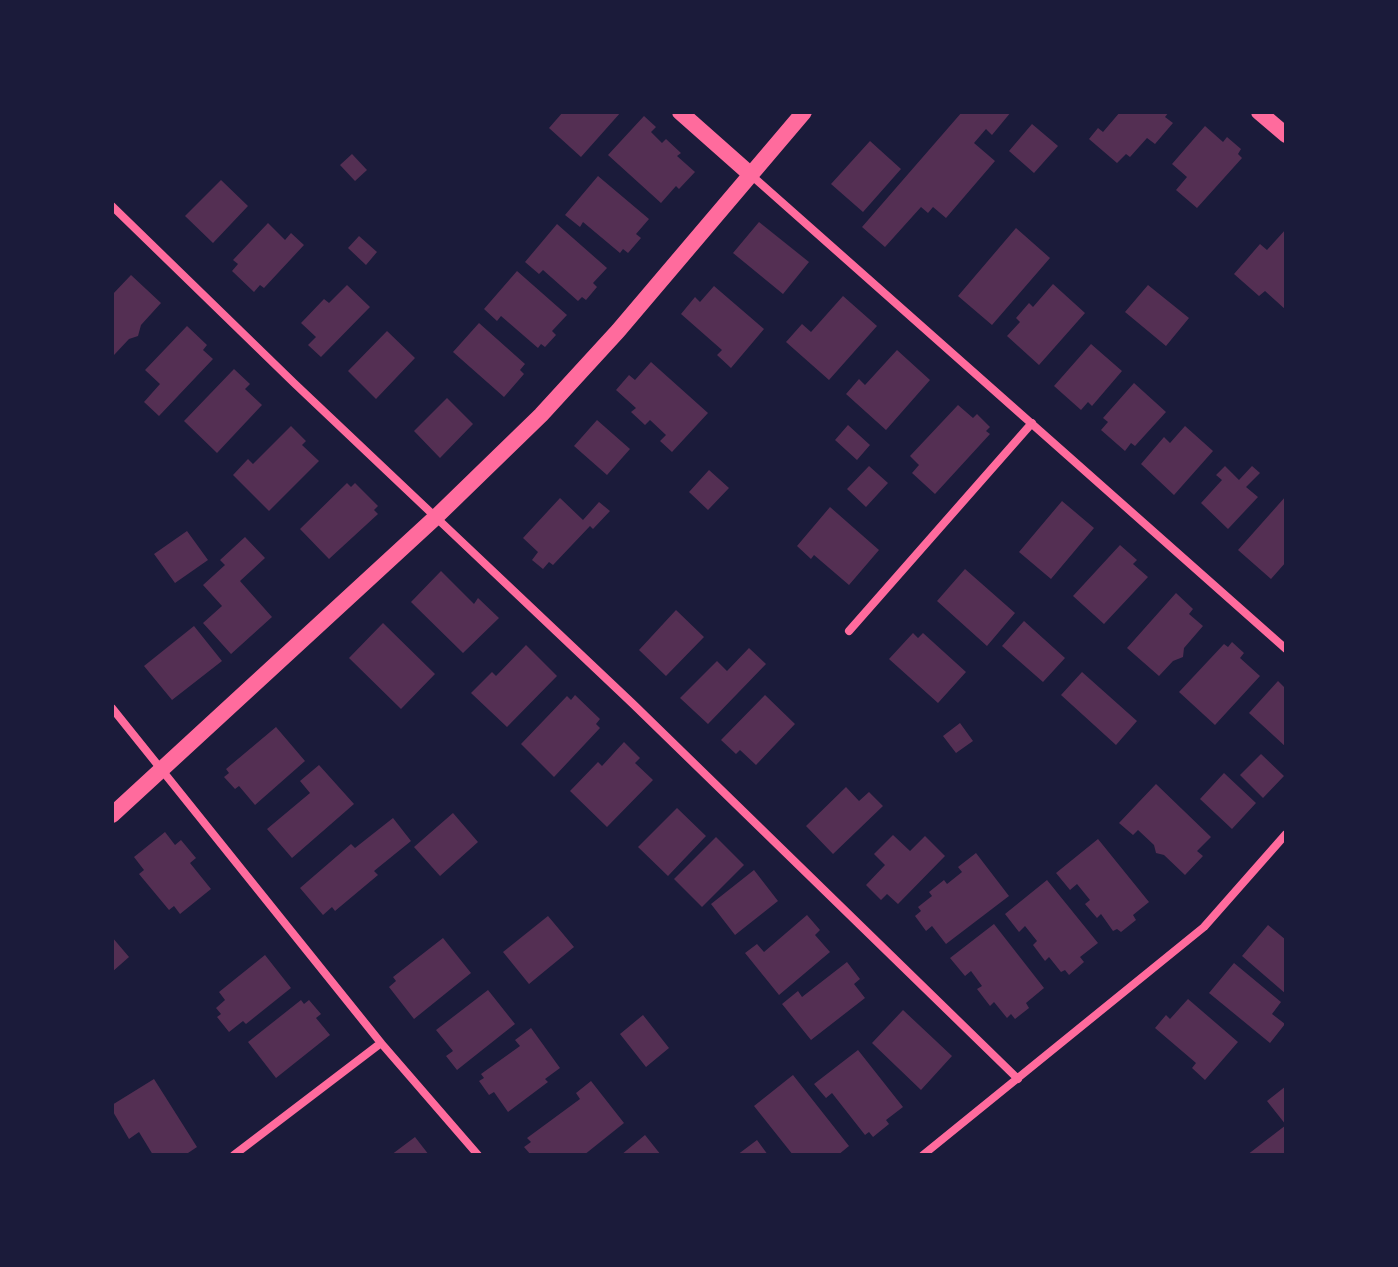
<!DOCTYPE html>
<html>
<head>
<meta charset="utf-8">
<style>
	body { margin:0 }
	#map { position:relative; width:1398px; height:1267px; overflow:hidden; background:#1b1b3a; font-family:"Nunito Sans",sans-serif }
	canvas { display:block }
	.frame { position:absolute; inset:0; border:114px solid #1b1b3a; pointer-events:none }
</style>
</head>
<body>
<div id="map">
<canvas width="1398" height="1267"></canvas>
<div class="frame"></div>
</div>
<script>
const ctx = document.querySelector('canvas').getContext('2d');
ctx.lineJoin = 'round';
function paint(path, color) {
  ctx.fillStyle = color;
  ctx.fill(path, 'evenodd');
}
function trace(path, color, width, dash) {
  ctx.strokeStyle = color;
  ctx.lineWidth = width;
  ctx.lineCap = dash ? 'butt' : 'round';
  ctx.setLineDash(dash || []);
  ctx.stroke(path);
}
paint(new Path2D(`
	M563,112H621L581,157L549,128Z
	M962,112H1011L992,135L986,129L974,143L995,161L946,218L933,207L928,213L921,207L885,247L862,227Z
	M1120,112H1169L1165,117L1173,123L1155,144L1147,138L1130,157L1126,154L1117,163L1089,139L1098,128L1103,132Z
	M644,116L656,127L651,132L662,143L666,139L681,153L677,156L695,172L679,189L676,186L661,203L608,155Z
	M1032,124L1058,146L1034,173L1009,151Z
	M1205,126L1223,142L1227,137L1241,149L1238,154L1242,158L1197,208L1176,190L1187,177L1172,164Z
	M870,141L901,169L863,212L831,184Z
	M352,154L367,170L355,181L340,165Z
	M598,176L649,219L636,234L641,238L628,253L623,249L620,253L583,222L580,227L565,215Z
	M221,180L248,206L213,243L185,216Z
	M759,222L809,262L783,294L733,253Z
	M268,223L285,240L291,233L304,245L264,288L260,285L254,292L232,271L238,264L233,260Z
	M557,224L607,268L593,283L597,287L586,300L582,297L578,301L543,270L539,274L525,262Z
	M1016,228L1050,258L992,325L958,296Z
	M1286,229V310L1265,291L1259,296L1234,274L1260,244L1267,250Z
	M359,236L377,252L366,265L348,248Z
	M517,271L567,315L552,331L556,335L545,347L541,344L538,348L501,316L497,321L484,309Z
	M131,275L161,303L141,325L138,336L129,339L114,355L112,295Z
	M1053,284L1085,313L1039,365L1007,336L1020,322L1016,318L1029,303L1033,307Z
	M347,285L370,307L321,357L308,345L316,337L301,323L324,299L329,303Z
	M1148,285L1189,318L1166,346L1125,312Z
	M714,286L764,329L731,368L717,355L722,350L681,314L695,297L700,302Z
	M843,296L877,326L829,380L786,342L802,324L811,332Z
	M479,323L525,364L520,370L524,374L504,397L453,352Z
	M187,326L207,345L203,350L213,359L159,416L144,402L160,384L145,370Z
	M387,331L415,358L376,399L348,371Z
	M1091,344L1122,371L1092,406L1088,402L1081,410L1054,386Z
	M897,350L930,380L886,430L846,394L859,379L865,385Z
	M651,362L708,413L672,452L660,441L666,435L650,420L645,425L631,412L636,408L616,390L629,375L635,380Z
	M234,369L250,384L245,389L262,405L217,453L184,421Z
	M1134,383L1166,412L1135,446L1131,443L1125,451L1101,430L1108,422L1103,418Z
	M447,398L473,424L440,458L414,431Z
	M958,405L973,418L977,414L990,427L986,431L990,434L935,494L912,473L919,465L910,456Z
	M597,420L630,449L607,475L574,446Z
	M848,425L870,445L857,460L835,440Z
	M291,426L306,441L302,445L319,461L269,511L233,475L248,459L253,464Z
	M1185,426L1213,451L1174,495L1141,464L1164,437L1170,443Z
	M869,466L888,483L866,507L847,489Z
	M1225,466L1239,480L1252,466L1260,473L1246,487L1258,497L1228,529L1201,503L1222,480L1216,475Z
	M709,470L729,488L708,510L689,492Z
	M347,483L351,487L355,483L378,506L374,510L378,514L329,559L300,529Z
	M1286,496V562L1271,579L1238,550Z
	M560,498L583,520L599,502L610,511L593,529L590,526L553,565L549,562L543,569L532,560L538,552L523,538Z
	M1062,501L1094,528L1051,579L1019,552Z
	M830,507L879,550L849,585L814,555L811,559L797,546Z
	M187,531L208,560L175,583L154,554Z
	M245,537L265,558L240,581L272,617L231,654L203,623L222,606L203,585L225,565L220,560Z
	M1120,545L1137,560L1133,564L1148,577L1104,624L1073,596Z
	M965,569L1015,613L987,646L937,601Z
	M441,571L474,604L478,598L499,618L463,653L411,602Z
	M1176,593L1193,609L1189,614L1203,626L1184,648L1183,657L1173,661L1159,676L1127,648Z
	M676,610L704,637L666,676L639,650Z
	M1024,621L1065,658L1043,682L1002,646Z
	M383,623L435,674L401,709L349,658Z
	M194,626L222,661L172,700L144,666Z
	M913,633L918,638L923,633L966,672L938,703L889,659Z
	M1232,642L1244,653L1240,658L1260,676L1215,725L1179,692L1224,644L1228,647Z
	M526,645L557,676L507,727L471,693L492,672L496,676Z
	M749,648L766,664L708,724L680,698L717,661L727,671Z
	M1082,672L1137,721L1116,745L1061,695Z
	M1278,681L1286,689V747L1249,713Z
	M575,695L600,719L596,724L600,728L554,777L521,744L567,696L571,700Z
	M765,695L795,724L756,765L740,750L736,754L721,740Z
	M960,723L973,741L956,753L943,736Z
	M276,727L305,761L255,805L239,786L235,789L224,777L229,773L226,769Z
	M624,742L640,758L635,763L653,780L607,827L570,791L598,762L602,766Z
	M1261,754L1284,776L1263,798L1240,775Z
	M319,765L354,804L292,858L267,829L310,793L300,781Z
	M1224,773L1256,803L1232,829L1200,799Z
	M1156,784L1211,837L1197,851L1203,856L1185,875L1164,855L1156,853L1154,845L1138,830L1133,835L1119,823Z
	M846,787L859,801L869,792L883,806L833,854L806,826Z
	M677,808L706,836L668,876L638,847Z
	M453,813L478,842L440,876L414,847Z
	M393,818L411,841L374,871L378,875L335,911L332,907L323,915L300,888L351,844L355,848Z
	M165,832L175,845L181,840L196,858L190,863L211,889L180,914L174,906L169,910L139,874L144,870L134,857Z
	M893,835L910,851L925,836L945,856L898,904L887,894L881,900L866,885L885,865L874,854Z
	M716,837L744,865L702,907L674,879Z
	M1098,839L1149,902L1133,915L1136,920L1121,932L1117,929L1113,931L1101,914L1097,918L1085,904L1090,900L1077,884L1070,890L1056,873Z
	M976,853L1009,896L946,944L932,926L926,931L915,916L921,911L918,907L932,896L929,892L944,880L947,884L962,872L958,867Z
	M754,870L778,901L735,935L711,904Z
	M1047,880L1098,943L1080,957L1084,962L1069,975L1065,970L1061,972L1049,957L1045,961L1033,945L1037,941L1025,926L1019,932L1005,914Z
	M807,915L820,930L815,935L830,952L779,995L745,953L757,944L764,952Z
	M548,916L574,947L529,984L503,952Z
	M994,924L1044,988L1026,1003L1029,1008L1015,1019L1011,1014L1007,1018L994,1002L990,1006L977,989L982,986L971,971L965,976L950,958Z
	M1268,925L1286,940V994L1242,956Z
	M112,937L129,957L112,972Z
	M443,938L471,973L414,1019L389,987L396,981L393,977Z
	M265,955L291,988L246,1024L243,1021L229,1032L217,1017L221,1014L216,1008L225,1000L219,992Z
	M847,962L860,979L854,984L865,998L811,1040L782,1004L798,991L802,997Z
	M1234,963L1281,1002L1272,1014L1285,1024L1270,1043L1209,993Z
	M488,990L515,1024L457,1070L446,1056L453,1051L436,1030Z
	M1188,999L1238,1042L1205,1080L1192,1068L1196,1063L1155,1028L1166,1015L1170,1019Z
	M301,1000L304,1004L309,1000L321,1014L316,1018L330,1035L276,1078L248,1042Z
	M903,1010L952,1056L921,1090L872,1043Z
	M643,1015L669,1048L646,1067L620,1034Z
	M531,1028L560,1068L545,1079L548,1082L508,1112L494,1092L489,1095L479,1081L484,1078L481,1074L520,1046L515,1040Z
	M858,1050L903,1107L886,1120L889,1124L873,1137L869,1132L865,1135L832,1093L826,1098L814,1084Z
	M793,1075L849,1146L838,1155H793L754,1106Z
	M154,1079L197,1147L185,1155H153L139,1132L129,1139L112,1110V1105Z
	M591,1081L624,1123L584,1155H531L524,1147L531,1142L527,1138L580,1099L576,1093Z
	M1286,1086V1155H1247L1286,1125L1267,1101Z
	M645,1135L661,1155H621Z
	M415,1137L429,1155H391Z
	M757,1140L768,1155H737Z`), '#542f53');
trace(new Path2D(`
	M751,175L1286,649
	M112,206L294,383L632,703L1018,1079
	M849,631L1032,423
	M112,708L381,1043L478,1155
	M234,1155L381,1043
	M923,1155L1204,927L1286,834`), '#ff6b9d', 8);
trace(new Path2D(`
	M680,112L750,174
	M1259,112L1286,135
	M112,815L437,516L541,415L618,331L804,112`), '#ff6b9d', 16);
</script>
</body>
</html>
